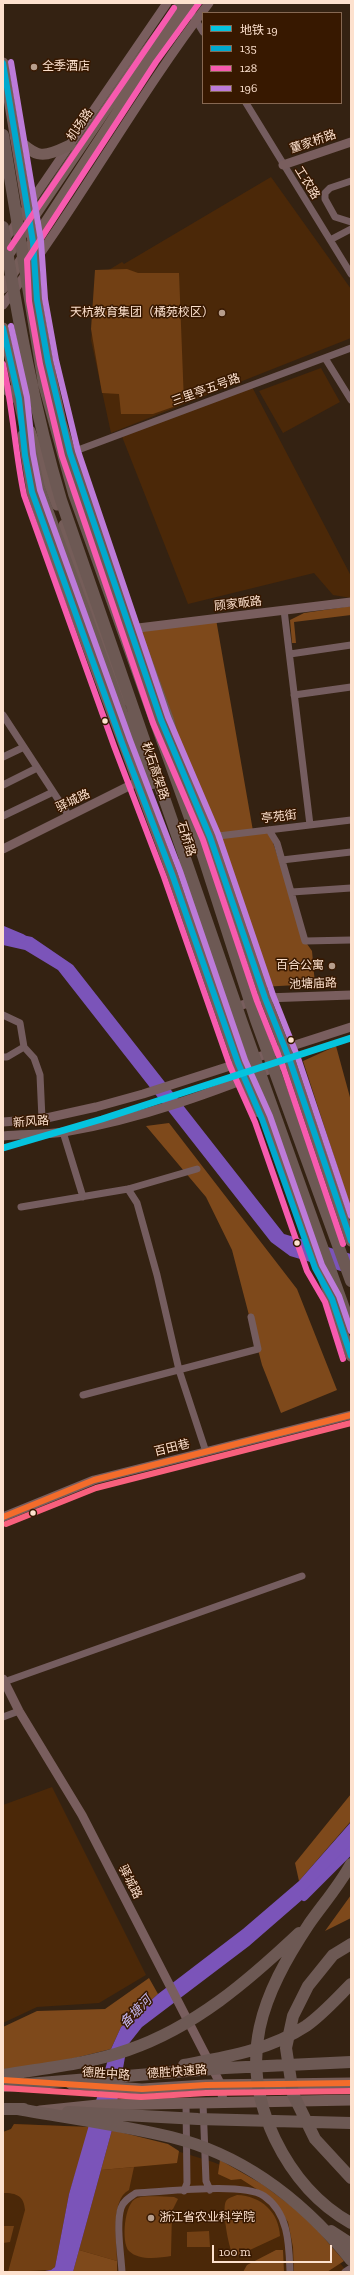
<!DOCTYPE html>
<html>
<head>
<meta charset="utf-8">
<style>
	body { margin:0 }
	#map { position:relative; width:354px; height:2275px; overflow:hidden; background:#342212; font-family:"Zilla Slab","Noto Sans SC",serif }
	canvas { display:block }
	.frame { position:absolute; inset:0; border:4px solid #fde1ce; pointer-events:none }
	.legend { position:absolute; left:202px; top:12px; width:140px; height:92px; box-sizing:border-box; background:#371800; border:1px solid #866852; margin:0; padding:5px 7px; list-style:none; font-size:12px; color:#fde1ce }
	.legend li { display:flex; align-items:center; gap:8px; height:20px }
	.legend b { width:20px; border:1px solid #866852 }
	.scale { position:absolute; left:212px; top:2245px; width:120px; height:18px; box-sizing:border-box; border:2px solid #fde1ce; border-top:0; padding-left:5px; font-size:12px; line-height:14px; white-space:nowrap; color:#fde1ce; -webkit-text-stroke:3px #371800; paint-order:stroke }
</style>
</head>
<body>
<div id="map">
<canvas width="354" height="2275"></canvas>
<div class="frame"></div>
<ul class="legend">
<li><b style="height:5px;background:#05c3de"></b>地铁 19</li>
<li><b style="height:5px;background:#00a9ce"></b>135</li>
<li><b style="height:5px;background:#f75aaf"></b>128</li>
<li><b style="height:5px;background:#bd7bd9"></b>196</li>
</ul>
<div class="scale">100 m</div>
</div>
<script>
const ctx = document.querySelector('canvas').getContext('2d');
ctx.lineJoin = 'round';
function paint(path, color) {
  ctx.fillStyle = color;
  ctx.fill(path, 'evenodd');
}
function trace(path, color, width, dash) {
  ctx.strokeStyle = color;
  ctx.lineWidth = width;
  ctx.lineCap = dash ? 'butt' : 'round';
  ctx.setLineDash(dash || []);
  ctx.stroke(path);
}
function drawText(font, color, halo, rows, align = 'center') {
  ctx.font = font + ' "Zilla Slab","Noto Sans SC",serif';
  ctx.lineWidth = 3;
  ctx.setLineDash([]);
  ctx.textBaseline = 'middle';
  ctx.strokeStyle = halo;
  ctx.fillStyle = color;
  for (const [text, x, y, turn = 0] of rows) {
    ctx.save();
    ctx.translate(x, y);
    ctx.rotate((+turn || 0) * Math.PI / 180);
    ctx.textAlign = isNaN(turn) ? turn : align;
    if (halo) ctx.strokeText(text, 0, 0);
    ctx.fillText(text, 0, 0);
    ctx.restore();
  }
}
paint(new Path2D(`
	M271,177L351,289V338L111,433L91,340L97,277L122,262L124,264Z
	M321,368L340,402L283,433L259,391Z
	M251,385L351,576V598L333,595L314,573L188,604L121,434Z
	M52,1787L146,1975L99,2003L37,2007L3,2023V1805Z
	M14,2124L90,2127L128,2136L213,2162L240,2173L323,2241L347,2272H3V2132L11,2129Z`), '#4b2808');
paint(new Path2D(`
	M127,269L138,273H179L184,403L153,414H121L119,394L102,393L91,329L95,270Z
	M14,2124L90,2127L69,2194L55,2267L51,2270L8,2272L25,2210C24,2196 17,2193 3,2193V2132L11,2129Z
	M134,2167L129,2190C110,2200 117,2241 117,2261L79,2250L101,2170Z
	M237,2195C261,2196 279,2212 280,2236L239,2255L233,2254C228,2247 223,2213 225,2204C226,2198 232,2197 237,2195Z
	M174,2197L178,2199L172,2211L171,2256C159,2258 139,2261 129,2251C121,2243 124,2202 137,2198C148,2195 163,2197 174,2197Z
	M3,2226H14L10,2242L3,2243Z
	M209,2231L210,2247H187V2232Z`), '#724014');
paint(new Path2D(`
	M351,606V615L294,622L296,643H292L290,620L304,613Z
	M216,619L253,831L269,830L305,941L312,951L315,984L261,987L138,628Z
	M336,1046L351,1101V1209L303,1061Z
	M169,1123L297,1289L337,1390L281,1413L262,1365L232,1250L206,1197L146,1126Z
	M351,1794V1821L299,1881L295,1863Z
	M351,1895V1918L325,1931Z
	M149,1978L158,1994L121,2027L111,2049L55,2063L3,2070V2027L37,2011L105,2009Z
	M112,2130L168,2144L179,2151L177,2163L101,2170Z
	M220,2160L262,2184L306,2217L344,2261L327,2272H294L293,2247L288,2222L272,2199L241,2179L231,2180L218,2174Z
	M79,2250L117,2261V2272H73Z
	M276,2250H283L284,2272H243L247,2265Z`), '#7e491b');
paint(new Path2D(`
	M3,931L32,937L73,965L284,1234L351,1254V1274L290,1256L271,1242L58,970L25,950L3,945Z
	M351,1822V1850L310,1893L249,1946L142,2027L127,2046L112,2130L73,2272H39L51,2270L55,2267L69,2194L111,2049L121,2027L158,1994L243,1929L299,1881Z`), '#7b54b9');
trace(new Path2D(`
	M3,930L22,938
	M304,1897L351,1850`), '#7b54b9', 8);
trace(new Path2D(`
	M187,6L203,32
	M246,103L351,274
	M351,181L330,188L325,193V199L335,217L351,222
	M330,240L351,229
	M325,358L351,400
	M70,453L351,348
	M284,610L310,825
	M290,654L351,645
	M294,695L351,687
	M3,715L69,816
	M3,757L24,747
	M3,785L37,768
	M3,816L53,792
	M269,830L277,843L305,941L351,940
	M210,837L351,820
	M282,860L351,852
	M292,892L351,888
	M3,1015L20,1023L24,1047L34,1058L40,1075L42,1119
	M3,1057H7L24,1047
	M63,1132L83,1197
	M128,1189L137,1203L157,1275L179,1370L206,1452
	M21,1207L128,1189L197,1169
	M83,1395L258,1349L251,1317
	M4,1682L302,1576
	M3,1717L19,1711
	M203,2103L206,2181L210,2190
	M184,2191L187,2183L186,2103
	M122,2272C121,2254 116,2225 121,2208C123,2201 130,2197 136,2193C164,2192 243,2182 264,2196C289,2213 289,2246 290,2272
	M345,2272L351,2268`), '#755d5f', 7);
trace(new Path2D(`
	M283,165L351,142
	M4,241L167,3
	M3,305C77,208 135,100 209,3
	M130,629L351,602
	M3,849L143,779
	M232,1008L265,998L351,995
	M3,1122L42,1119L96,1107L143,1094L351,1027
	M3,1136C23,1134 44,1135 64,1132C141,1119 218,1091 290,1061
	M3,1517L94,1480L351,1415
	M3,1679L19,1711L82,1815L221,2085L223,2102`), '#795e5e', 9);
trace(new Path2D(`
	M3,63L33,242L37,300L48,362L61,422L73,462
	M15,137C38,159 42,158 70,145
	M4,261L136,65L182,3
	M3,288L143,73L194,3
	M3,328L22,407
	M3,386L19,400
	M30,431L57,505
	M23,435L32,492L54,556L172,874L238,1063L259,1112
	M64,525L124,700
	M183,772L210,837L265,998L290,1061L351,1241
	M181,864L246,1060L351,1356
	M71,2084L142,2089L206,2085L351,2083
	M40,2111L98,2105L351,2100`), '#755d59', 11);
trace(new Path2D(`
	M3,135L44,384L74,494L199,843L256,1020L351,1281
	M3,227C18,319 34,410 61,500L242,1023L351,1328
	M19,399L39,488L129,732L152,783
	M70,453L168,720L184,782
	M351,1864C339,1886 323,1904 309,1924C262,1995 236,2057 275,2139C292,2174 317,2204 351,2223
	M351,1944L333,1955L308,1986L293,2016L286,2048L293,2094L315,2139L351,2178
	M184,2065C226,2057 270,2050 306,2026C323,2014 337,1998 351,1984
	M3,2075C44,2068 88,2064 128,2050C195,2027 248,1981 299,1933
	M3,2086L225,2068L351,2062
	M3,2109H24
	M18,2109C68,2118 121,2125 171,2137C244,2155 304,2202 351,2260
	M68,2112L198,2119L351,2123
	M331,2231L351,2244`), '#6d5954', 12);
trace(new Path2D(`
	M3,63L33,242L37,300L48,362L70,453L161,720L210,837L265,998L290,1061L351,1241
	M3,328L19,399L25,455L32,492L122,743L172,874L238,1063L262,1119L315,1268L332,1299L351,1356`), '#00a9ce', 6);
trace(new Path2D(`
	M199,3L156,62L27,260L29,301L40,364L62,456L153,723L203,840L257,1001L282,1064L343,1244
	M10,248L174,8
	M3,364C13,408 15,452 24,495L114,746L164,877L230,1066L255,1122L307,1271L325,1302L343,1359`), '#f75aaf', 6);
trace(new Path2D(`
	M11,62L41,241L45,299L56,360L78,451L168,717L218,834L273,995L298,1058L351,1216
	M11,326L27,397L33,454L40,490L130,740L180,871L245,1060L270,1116L322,1265L339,1296L351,1331`), '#bd7bd9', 6);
trace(new Path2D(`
	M3,1517L94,1480L351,1415
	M3,2080L142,2089L206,2085L351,2083`), '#f36c2b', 6);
trace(new Path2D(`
	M6,1524L96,1488L351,1423
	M3,2088L141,2097L206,2093L351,2091`), '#f8607d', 6);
trace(new Path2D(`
	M3,1148L102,1119L351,1038`), '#05c3de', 7);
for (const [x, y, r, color] of [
	[34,67,4,"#b79e8c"],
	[222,313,4,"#b79e8c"],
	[105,721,3.5,"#fde1ce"],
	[332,966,4,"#b79e8c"],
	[291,1040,3.5,"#fde1ce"],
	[297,1243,3.5,"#fde1ce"],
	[33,1513,3.5,"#fde1ce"],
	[151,2218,4,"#b79e8c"]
]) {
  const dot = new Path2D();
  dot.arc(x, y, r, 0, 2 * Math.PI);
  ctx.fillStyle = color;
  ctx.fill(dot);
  trace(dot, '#371800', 1.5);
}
drawText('12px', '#fde1ce', '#371800', [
	["全季酒店",42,67],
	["天杭教育集团（橘苑校区）",214,313,"right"],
	["百合公寓",324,966,"right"],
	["浙江省农业科学院",159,2218]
], 'left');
drawText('12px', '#fde1ce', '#371800', [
	["机场路",80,125,-56],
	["董家桥路",313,142,-19],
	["工农路",307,183,58],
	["三里亭五号路",206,390,-20],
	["顾家畈路",238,604,-7],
	["秋石高架路",155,771,71],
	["驿城路",73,801,-26],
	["亭苑街",279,817,-7],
	["石桥路",186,839,72],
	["池塘庙路",313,984,-2],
	["新风路",31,1122,-4],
	["百田巷",172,1448,-14],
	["驿城路",130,1882,63],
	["德胜快速路",177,2072,-4],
	["德胜中路",106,2074,4]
]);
drawText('italic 13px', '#c6b7ef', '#371800', [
	["备塘河",136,2012,-46]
]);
</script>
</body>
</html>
